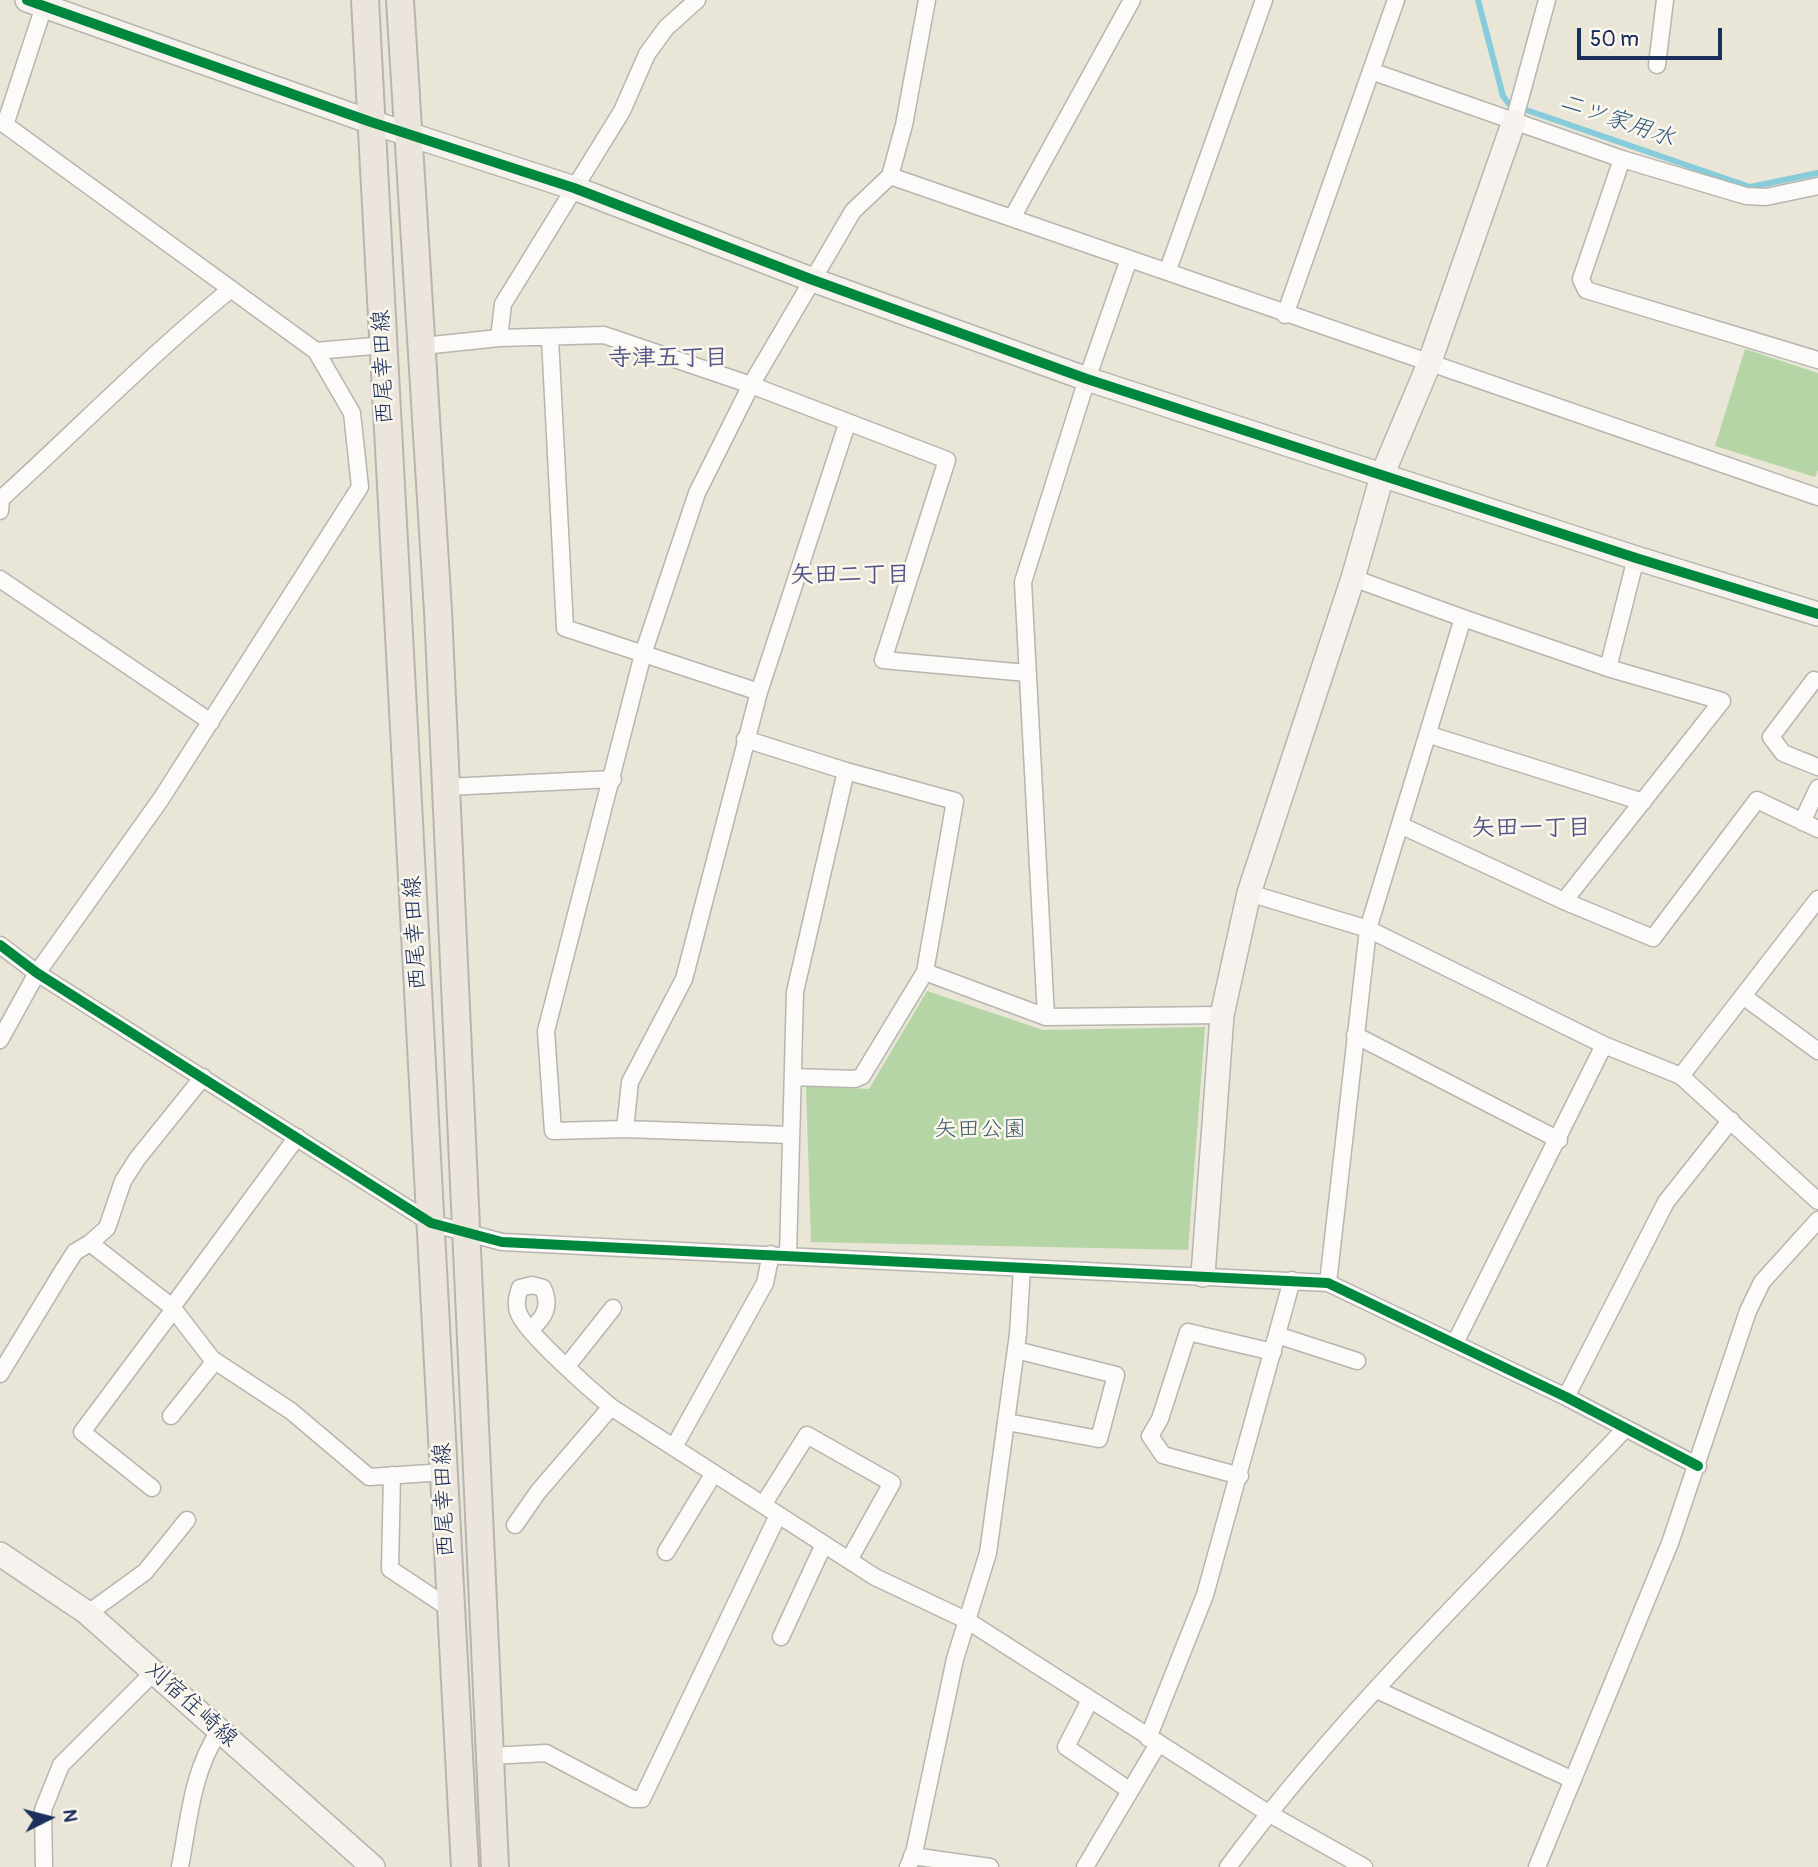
<!DOCTYPE html>
<html>
<head>
<meta charset="utf-8">
<style>
	body { margin:0 }
	#map { position:relative; width:1818px; height:1867px; overflow:hidden; background:#e9e5d7; font-family:Pangolin,sans-serif }
	canvas { display:block }
	.north { position:absolute; left:14px; top:1783px; width:70px; height:70px; -webkit-text-stroke:5px #fbf7ec; paint-order:stroke; rotate:84deg; font-size:19px; font-weight:700; line-height:28px; text-align:center; color:#1b2f5e }
	.north::after { content:''; display:block; margin:auto; width:24px; height:32px; background:#1b2f5e; clip-path:polygon(50% 0,100% 100%,50% 72%,0 100%) }
	.scale { position:absolute; left:1577px; top:28px; width:145px; height:32px; box-sizing:border-box; border:4px solid #1b2f5e; border-top:0; padding-left:9px; font-size:21px; line-height:24px; white-space:nowrap; color:#1b2f5e; -webkit-text-stroke:5px #fbf7ec; paint-order:stroke }
</style>
</head>
<body>
<div id="map">
<canvas width="1818" height="1867"></canvas>
<div class="north">N</div>
<div class="scale">50 m</div>
</div>
<script>
const ctx = document.querySelector('canvas').getContext('2d');
ctx.lineJoin = 'round';
function paint(path, color) {
  ctx.fillStyle = color;
  ctx.fill(path, 'evenodd');
}
function trace(path, color, width, dash) {
  ctx.strokeStyle = color;
  ctx.lineWidth = width;
  ctx.lineCap = dash ? 'butt' : 'round';
  ctx.setLineDash(dash || []);
  ctx.stroke(path);
}
function drawText(font, color, halo, rows, align = 'center') {
  ctx.font = font + ' Pangolin,"Klee One",sans-serif';
  ctx.lineWidth = 5;
  ctx.setLineDash([]);
  ctx.textBaseline = 'middle';
  ctx.strokeStyle = halo;
  ctx.fillStyle = color;
  for (const [text, x, y, turn = 0] of rows) {
    ctx.save();
    ctx.translate(x, y);
    ctx.rotate((+turn || 0) * Math.PI / 180);
    ctx.textAlign = isNaN(turn) ? turn : align;
    if (halo) ctx.strokeText(text, 0, 0);
    ctx.fillText(text, 0, 0);
    ctx.restore();
  }
}
paint(new Path2D(`
	M1745,349L1818,373V470L1815,477L1715,446Z
	M927,991L1043,1030L1205,1027L1188,1250L811,1242L806,1086L869,1089Z`), '#b5d5a6');
trace(new Path2D(`
	M1478,0L1503,96L1509,104L1750,187L1818,173`), '#87ccda', 6);
const street = new Path2D(`
	M1657,65L1665,0
	M1371,71L1622,159L1746,196L1766,197L1818,186
	M0,121L316,351L352,413L360,487L161,799L37,973L0,1040
	M1514,121L1547,0
	M5,125L46,0
	M1622,159L1581,279L1586,290L1818,360
	M890,176L1818,497
	M1012,218L1132,0
	M1168,270L1264,0
	M1285,315L1396,0
	M499,338L503,304L622,111L647,54L666,28L697,0
	M550,338L565,628L759,692
	M423,346L499,338L604,335L751,385L947,460L883,660L1027,673
	M316,351L384,345
	M0,511L1,499C78,429 151,354 231,289
	M1353,578L1463,618
	M0,579L211,722
	M1608,668L1636,558
	M1814,680L1771,737L1783,753L1818,767
	M1430,735L1643,802
	M745,739L846,771L795,992L788,1255
	M846,771L955,801L925,972
	M446,787L613,779
	M1802,822L1818,788
	M1400,825L1564,901
	M1249,893L1368,929L1604,1045L1681,1076L1818,1201
	M0,945L37,973L431,1223L502,1242L1328,1283L1566,1397L1698,1466
	M1743,996L1818,1051
	M1046,1017L1023,582L1087,379L1129,259
	M1355,1035L1559,1140
	M1681,1076L1818,899
	M793,1077L855,1079L862,1076L925,972L1046,1017L1222,1015
	M625,1129L630,1082L684,979L759,692L847,424
	M791,1135L625,1129L553,1131L546,1031L643,654L697,493L751,385L853,211L890,176L904,125L927,0
	M297,1137L172,1307L212,1359L291,1411L369,1477L445,1472
	M1328,1283L1368,929L1463,618L1608,668L1722,701L1564,901L1653,938L1757,800L1818,829
	M172,1307L90,1243L107,1228L123,1181L137,1159L203,1077
	M531,1329C545,1317 551,1306 543,1288L532,1285L520,1288C517,1297 515,1305 519,1314C527,1334 592,1391 611,1407L875,1577L968,1621L1268,1813L1364,1867
	M1277,1335L1357,1361
	M1455,1343L1604,1045
	M567,1366L613,1308
	M0,1374L64,1269L75,1252L90,1243
	M1566,1397L1666,1202L1731,1120
	M171,1416L215,1361
	M1007,1422L1099,1439L1116,1375L1016,1350
	M674,1447L765,1283L771,1254
	M392,1475L390,1569L449,1608
	M1240,1476L1163,1455L1150,1436L1160,1419L1188,1332L1273,1352
	M152,1488L82,1432L174,1309
	M763,1505L807,1435L892,1483L849,1560
	M515,1525L538,1492L611,1407
	M666,1552L714,1473
	M87,1614L145,1572L187,1520
	M781,1637L824,1544
	M1377,1690L1573,1780
	M1090,1700L1066,1747L1129,1790
	M1148,1738L1205,1595L1292,1280
	M491,1756L546,1753L633,1799H642L778,1515
	M912,1856L990,1867
	M44,1867L43,1810L61,1765L154,1672
	M180,1867C189,1820 192,1770 220,1730
	M908,1867L914,1853L955,1659L988,1553L1018,1334L1022,1268
	M1085,1867L1158,1744
	M1228,1867C1342,1712 1492,1569 1625,1429
	M1537,1867L1670,1543L1748,1311L1762,1282L1818,1220`);
const secondary = new Path2D(`
	M27,0L371,122L574,188L813,280L1087,379L1636,558L1818,614
	M1203,1275L1222,1015L1249,893L1353,578L1383,473L1429,364L1514,121
	M0,1554L86,1612L373,1867`);
const primary = new Path2D(`
	M365,0L465,1867
	M400,0L438,611L495,1867`);
trace(street, '#b6b5b0', 19);
trace(secondary, '#b6b5b0', 26);
trace(primary, '#b6b5b0', 30);
trace(street, '#fcfbf9', 16);
trace(secondary, '#f6f3ee', 23);
trace(primary, '#ece5dd', 26);
trace(new Path2D(`
	M27,0L371,122L574,188L813,280L1087,379L1636,558L1818,614
	M0,945L37,973L431,1223L502,1242L1328,1283L1566,1397L1698,1466`), '#00873e', 10);
drawText('23px', '#1b2f5e', '#fbf7ec', [
	["西尾幸田線",384,367,-92],
	["西尾幸田線",416,933,-93],
	["西尾幸田線",445,1500,-92],
	["刈宿住崎線",191,1705,42]
]);
drawText('23px', '#3d5d67', '#fbf7ec', [
	["矢田公園",980,1130]
]);
drawText('italic 24px', '#2f5b84', '#fbf7ec', [
	["二ツ家用水",1617,121,19]
]);
drawText('bold 24px', '#515587', '#fbf7ec', [
	["寺津五丁目",668,359],
	["矢田二丁目",850,576],
	["矢田一丁目",1531,829]
]);
</script>
</body>
</html>
